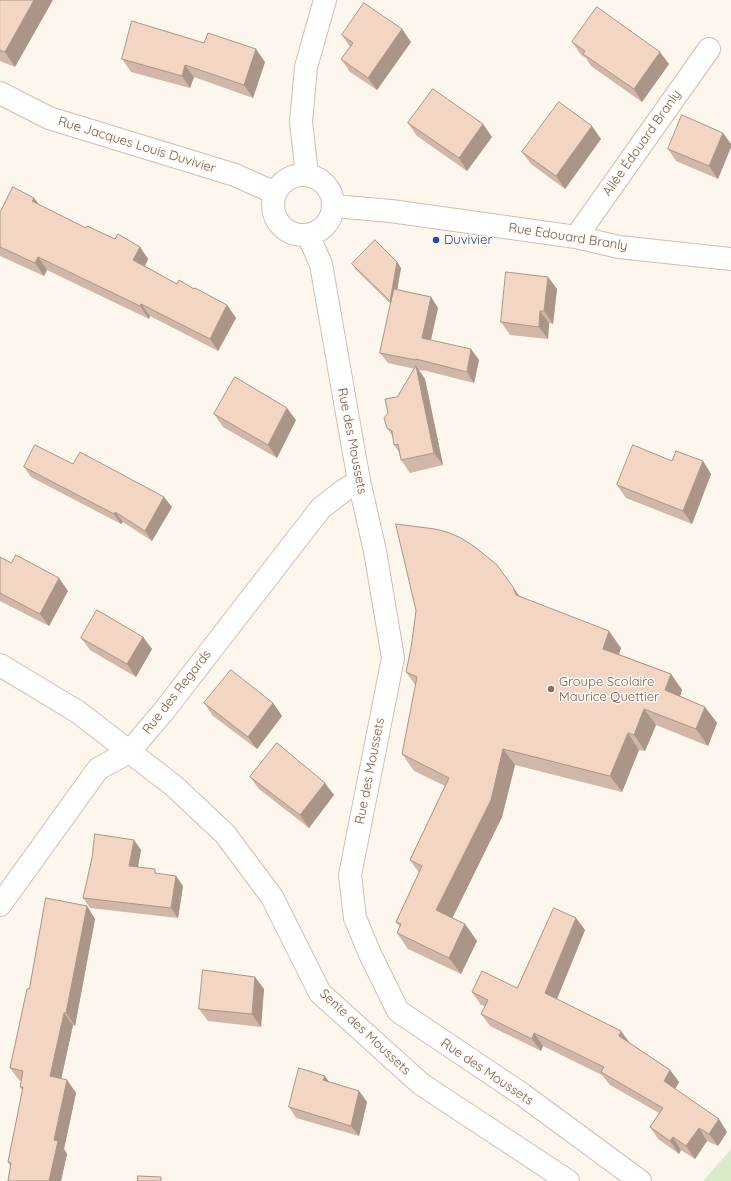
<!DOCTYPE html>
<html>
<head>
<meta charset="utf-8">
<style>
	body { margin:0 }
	canvas { display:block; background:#fdf6ec }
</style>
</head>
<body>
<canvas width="731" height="1181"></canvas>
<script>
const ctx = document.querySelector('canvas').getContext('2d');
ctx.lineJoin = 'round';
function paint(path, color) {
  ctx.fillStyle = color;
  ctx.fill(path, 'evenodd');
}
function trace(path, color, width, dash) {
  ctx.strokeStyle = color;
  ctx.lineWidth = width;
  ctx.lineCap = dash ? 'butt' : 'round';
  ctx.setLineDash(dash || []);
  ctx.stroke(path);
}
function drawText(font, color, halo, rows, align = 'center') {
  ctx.font = font + ' Quicksand,sans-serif';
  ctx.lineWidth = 3;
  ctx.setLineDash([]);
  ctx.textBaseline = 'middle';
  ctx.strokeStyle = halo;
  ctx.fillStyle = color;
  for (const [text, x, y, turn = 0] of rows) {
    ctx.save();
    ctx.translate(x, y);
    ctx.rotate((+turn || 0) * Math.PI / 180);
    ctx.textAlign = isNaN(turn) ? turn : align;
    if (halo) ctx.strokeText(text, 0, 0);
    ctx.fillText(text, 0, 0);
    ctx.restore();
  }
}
paint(new Path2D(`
	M731,1149V1181H703Z`), '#d8ecc9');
const minor = new Path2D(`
	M0,93L49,118L235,175L275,193
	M307,174L301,122L306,67L325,0
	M273 205a30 30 0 1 1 60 0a30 30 0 1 1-60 0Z
	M334,206L391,211L576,237L619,247L731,259
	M308,235L321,264L344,396L359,481L375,551L393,658L350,875L355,918L370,954L398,1011L523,1095L640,1181
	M576,237L709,49
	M0,665L78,712L174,786L225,834L272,897L320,993L421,1084L568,1181
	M0,905L98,769L129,752L163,712L321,508L343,491L359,481`);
trace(minor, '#d1beb0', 24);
trace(minor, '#fff', 22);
paint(new Path2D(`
	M0,0L15,67L0,61Z
	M402,29L411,42L377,90L350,72L341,59L350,47L342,35Z
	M572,42L669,64L642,102L591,66L586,58L581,55Z
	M122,59L265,62L253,98L194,77L190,88L131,72Z
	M408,123L492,137L467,171L417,136Z
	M723,133L731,144V147L718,179L676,161L668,149Z
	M601,139L565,189L531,164L522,152Z
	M34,198L39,205L86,228L140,247L148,259L145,266L177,284L194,289L227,305L236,318L218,351L150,316L149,319L47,270L44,276L0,256V213Z
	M397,262L401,268L397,290L431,297L438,308L431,340L479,360L474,383L423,370L424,371L419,370L425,379L443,465L410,473L401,460L399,452L394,445L393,437L387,428L397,397L415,369L388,363L380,353L391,304L356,270L352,264Z
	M548,277L557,289L553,324L549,323L548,339L510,335L501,322Z
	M214,414L296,420L277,458L223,427Z
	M672,461L711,474L692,524L626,498L617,485Z
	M73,464L172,507L152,541L123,522L121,524L31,477L24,467Z
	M0,557L68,591L49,626L0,601Z
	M519,596L621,648L619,654L671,674L682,690L680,697L705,707L717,723L708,746L656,725L645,751L639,750L622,792L515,765L502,817L452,918L465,924L477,941L461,974L408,949L397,933L400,927L396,922L419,873L410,860L445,786L414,771L402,754L416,686L406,672Z
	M143,637L152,649L136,677L90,650L81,638Z
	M204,703H273L282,716L257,749L213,716Z
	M250,777L334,795L309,828L259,789Z
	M134,840L141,850L138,867L157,873L183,886L178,918L90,908L83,898Z
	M87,906L95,919L75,1026L73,1025L61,1079L67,1080L76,1093L64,1149L67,1154L61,1181H8L10,1166L8,1162L23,1091L20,1087L21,1081L19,1080L10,1068L29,989Z
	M576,918L585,930L557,999L630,1043L670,1070L679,1082L675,1089L727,1132L718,1146L707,1141L695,1159L681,1150L679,1154L658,1139L650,1127L659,1113L610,1085L602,1075L543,1046L541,1051L490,1026L481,1014L485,1006L481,1005L472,992L517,988Z
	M255,977L264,989L261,1027L208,1021L199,1009Z
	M359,1091L367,1102L359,1136L296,1118L289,1107Z`), '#d1b7a8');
paint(new Path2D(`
	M34,0H53L15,67L5,52Z
	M402,29L411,42L377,90L368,78Z
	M256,49L265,62L253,98L244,85Z
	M660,52L669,64L642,102L634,89Z
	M185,65L194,77L190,88L182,76Z
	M483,124L492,137L467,171L459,158Z
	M592,126L601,139L565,189L556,176Z
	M723,133L731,144V147L718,179L709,166Z
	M34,198L43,210L32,201Z
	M140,247L148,259L142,273L133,260Z
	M38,257L47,270L44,276L35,263Z
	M397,262L401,268L394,307L390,301Z
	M548,277L557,289L553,324L544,311Z
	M431,297L438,308L429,348L422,338Z
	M141,304L150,316L149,319L140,306Z
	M227,305L236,318L218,351L210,339Z
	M540,311L549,323L548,339L539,327Z
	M471,349L479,360L474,383L467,372Z
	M416,366L425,379L443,465L434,453Z
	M287,408L296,420L277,458L268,445Z
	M703,461L711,474L692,524L683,511Z
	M164,497L172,507L152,541L145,531Z
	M115,512L123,522L121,524L114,514Z
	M59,578L68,591L49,626L40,614Z
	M513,587L524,603L516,595Z
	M609,631L621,648L615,665L603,649Z
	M143,637L152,649L136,677L127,664Z
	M671,674L682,690L676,707L665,690Z
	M273,703L282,716L257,749L248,737Z
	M705,707L717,723L708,746L696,729Z
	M644,709L656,725L645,751L634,735Z
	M628,733L639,750L622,792L610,776Z
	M503,749L515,765L502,817L448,927L436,910Z
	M325,783L334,795L309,828L300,815Z
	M134,840L141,850L136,876L129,866Z
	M176,876L183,886L178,918L171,908Z
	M87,906L95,919L75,1026L66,1013Z
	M576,918L585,930L554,1006L545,993Z
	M465,924L477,941L461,974L449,958Z
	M255,977L264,989L261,1027L252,1014Z
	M64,1013L73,1025L59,1089L50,1076Z
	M621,1031L630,1043L619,1036Z
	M534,1033L543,1046L541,1051L532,1039Z
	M670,1070L679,1082L672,1094L664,1081Z
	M325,1076L332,1086L323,1080Z
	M67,1080L76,1093L64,1149L67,1154L61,1181H49L54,1140Z
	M359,1091L367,1102L359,1136L351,1126Z
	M719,1119L727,1132L718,1146L709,1134Z
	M699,1128L707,1141L695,1159L686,1146Z
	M673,1137L681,1150L679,1154L670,1141Z`), '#aa9588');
const building = new Path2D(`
	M0,0H34L5,52L0,50Z
	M364,3L402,29L368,78L341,59L353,43L342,35Z
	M597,7L660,52L634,89L583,54L585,51L572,42Z
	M132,21L204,43L208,33L256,49L244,85L185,65L182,76L122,59Z
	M433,89L483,124L459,158L408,123Z
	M559,102L592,126L556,176L522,152Z
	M682,115L723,133L709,166L668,149Z
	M13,187L34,198L32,201L86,228L87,226L115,239L118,234L140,247L133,260L177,284L179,280L194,289L195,288L227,305L210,339L141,304L140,306L38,257L35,263L0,247V213Z
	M375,240L397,262L390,301L352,264Z
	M506,272L548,277L544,311H540L539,327L501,322Z
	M394,289L431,297L422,338L471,349L467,372L416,359V360L380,353Z
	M416,366L434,453L401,460L398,444L394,445L392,431L387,428L384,418L388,413L385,399L397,397Z
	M235,377L287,408L268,445L214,414Z
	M35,445L73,464L80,452L164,497L145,531L115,512L114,514L24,467Z
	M633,445L672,461L676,451L703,461L683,511L617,485Z
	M396,524L435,529L447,532L461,538L475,547L497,565L513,587L516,595L609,631L603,649L671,674L665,690L705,707L696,729L644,709L634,735L628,733L610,776L503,749L491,800L436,910L465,924L449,958L397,933L401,924L396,922L422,866L410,860L449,778L402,754L417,677L406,672L411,648L416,611Z
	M16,555L59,578L40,614L0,593V557L11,563Z
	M97,610L143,637L127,664L81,638Z
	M231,670L273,703L248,737L204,703Z
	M277,743L325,783L300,815L250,777Z
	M95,834L134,840L129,866L155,869V873L176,876L171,908L83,898L92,858Z
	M46,898L87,906L66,1013H64L50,1076L67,1080L54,1140L58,1141L49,1181H8L11,1163L8,1162L23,1087H20L23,1071L10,1068L27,989H29Z
	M554,908L576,918L545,993L621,1031L619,1036L670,1070L664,1081L719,1119L709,1134L699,1128L686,1146L673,1137L670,1141L650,1127L663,1108L601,1072L604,1067L534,1033L532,1039L481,1014L488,1000L472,992L482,971L517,988Z
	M203,970L255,977L252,1014L199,1009Z
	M299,1068L325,1076L323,1080L359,1091L351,1126L289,1107Z
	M138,1176L161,1177V1181H138Z`);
paint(building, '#f3d5c3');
trace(building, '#aa9588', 1);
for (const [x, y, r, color] of [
	[436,240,4,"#1a4fb4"],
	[551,689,4,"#8d6e63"]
]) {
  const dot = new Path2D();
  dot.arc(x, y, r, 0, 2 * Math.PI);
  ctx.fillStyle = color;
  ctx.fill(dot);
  trace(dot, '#fffaf3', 1.5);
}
drawText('13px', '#7a5c4d', '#fffaf3', [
	["Allée Édouard Branly",642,143,-55],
	["Rue Jacques Louis Duvivier",137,145,17],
	["Rue Edouard Branly",568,237,9],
	["Rue des Moussets",352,441,79],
	["Rue des Regards",177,692,-52],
	["Rue des Moussets",370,771,-79],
	["Sente des Moussets",365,1032,43],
	["Rue des Moussets",487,1072,34]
]);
drawText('13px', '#164399', '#fffaf3', [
	["Duvivier",444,240]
], 'left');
drawText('13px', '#785e54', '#fffaf3', [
	["Groupe Scolaire",559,682],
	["Maurice Quettier",559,697]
], 'left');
</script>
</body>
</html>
